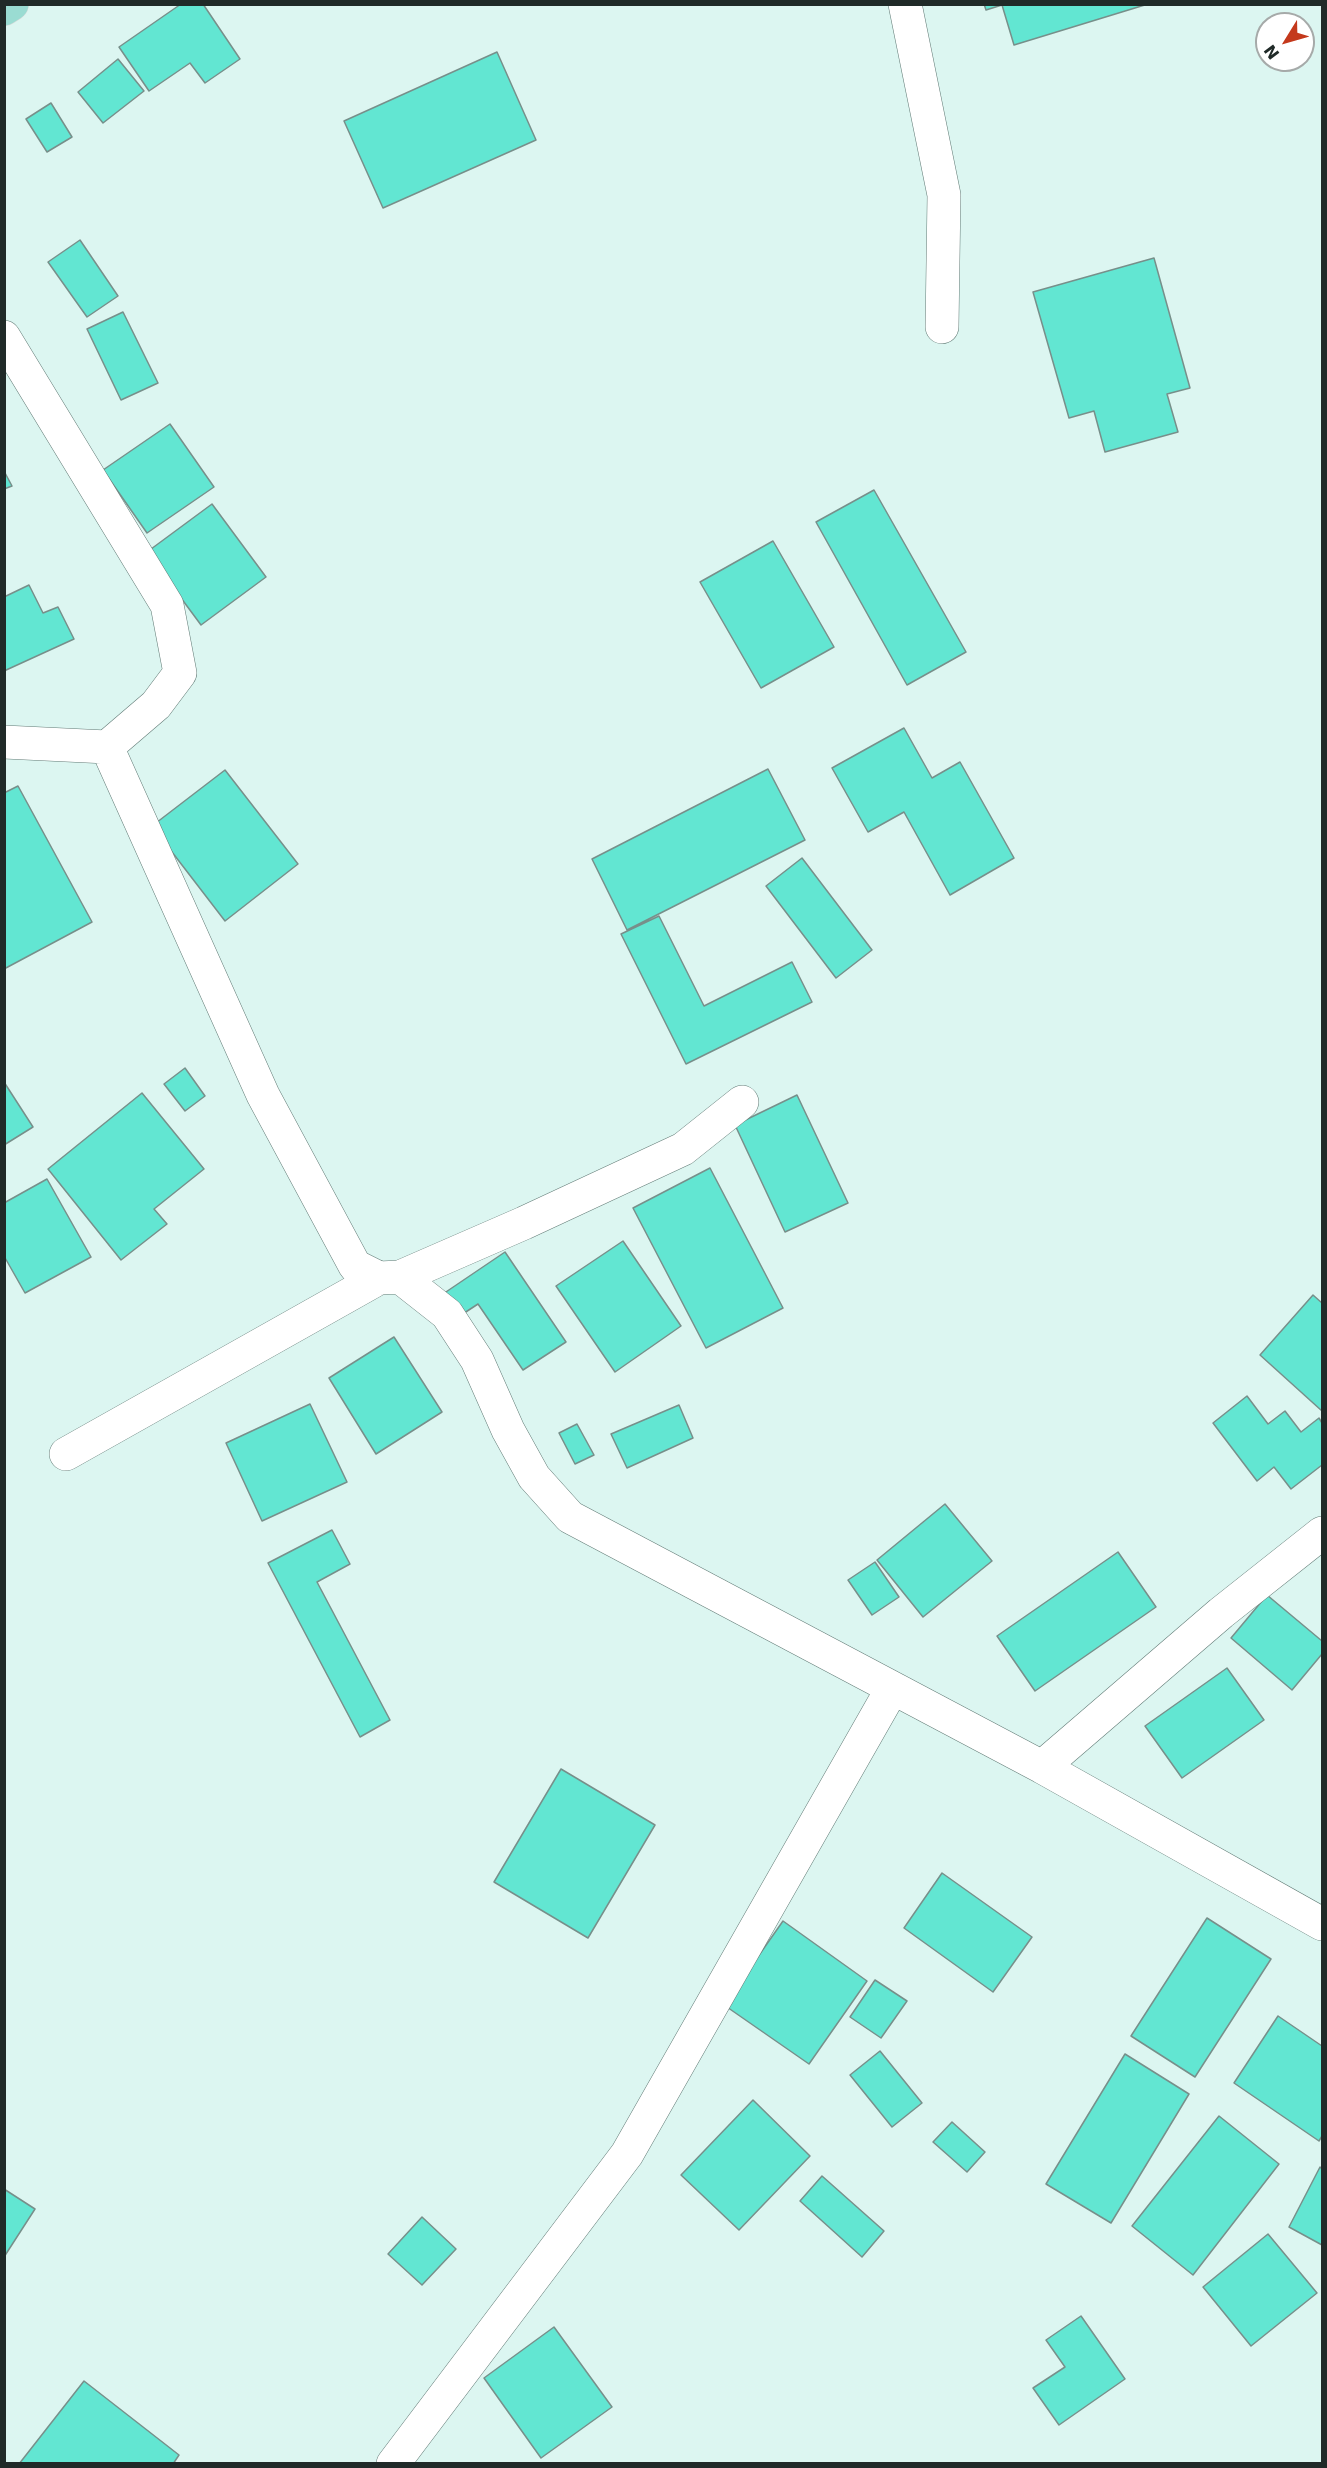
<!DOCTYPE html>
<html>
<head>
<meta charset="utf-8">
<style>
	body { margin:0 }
	#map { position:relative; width:1327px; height:2468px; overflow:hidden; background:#dcf6f1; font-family:"DejaVu Sans",sans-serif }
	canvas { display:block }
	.frame { position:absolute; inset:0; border:6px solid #202a28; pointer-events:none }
	.north { position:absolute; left:1255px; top:12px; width:60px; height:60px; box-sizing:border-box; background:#fff; border:2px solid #a6aaa9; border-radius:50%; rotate:233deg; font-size:16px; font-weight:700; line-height:24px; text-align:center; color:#202a28 }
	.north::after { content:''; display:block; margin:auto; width:21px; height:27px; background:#c4391c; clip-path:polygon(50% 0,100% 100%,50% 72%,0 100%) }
</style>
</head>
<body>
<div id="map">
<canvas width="1327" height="2468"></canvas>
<div class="frame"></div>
<div class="north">N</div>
</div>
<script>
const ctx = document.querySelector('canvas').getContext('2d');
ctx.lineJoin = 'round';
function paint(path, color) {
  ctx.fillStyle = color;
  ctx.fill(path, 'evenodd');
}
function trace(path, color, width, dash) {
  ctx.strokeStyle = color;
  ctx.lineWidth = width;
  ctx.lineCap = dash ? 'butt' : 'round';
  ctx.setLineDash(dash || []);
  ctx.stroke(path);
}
const building = new Path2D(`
	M181,4H203L240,59L205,83L190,63L149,91L119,47Z
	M984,4H1148L1014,45L1002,5L986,10Z
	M497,52L536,140L383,208L344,121Z
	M118,59L144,91L103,123L78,92Z
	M51,103L72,137L47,152L26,119Z
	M80,240L118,296L87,317L48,262Z
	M1154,258L1190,388L1167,394L1178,432L1105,452L1094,411L1069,418L1033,292Z
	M123,312L158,383L121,400L87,329Z
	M170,424L214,487L147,533L103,470Z
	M4,471L12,486L4,489Z
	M874,490L966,652L907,685L816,522Z
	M212,504L266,577L201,625L147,552Z
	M773,541L834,647L761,688L700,582Z
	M29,585L43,613L58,607L74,639L4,671V597Z
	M904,728L932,778L960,762L1014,858L950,895L904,812L868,832L832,768Z
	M768,769L805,840L627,930L592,859Z
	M225,770L298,864L225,921L152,826Z
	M18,786L92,922L4,969V793Z
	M802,858L872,950L836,978L766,886Z
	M659,916L704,1006L792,962L812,1002L686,1064L621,934Z
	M185,1068L205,1096L185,1111L164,1084Z
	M4,1082L33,1127L4,1145Z
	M142,1093L204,1169L154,1209L167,1224L121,1260L48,1169Z
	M797,1095L848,1203L785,1232L735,1125Z
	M710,1168L783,1308L706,1348L633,1208Z
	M47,1179L91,1257L25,1293L4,1256V1203Z
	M623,1241L681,1326L615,1372L556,1286Z
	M505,1252L566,1342L523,1370L478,1304L452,1321L437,1298Z
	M1313,1295L1322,1303V1411L1260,1355Z
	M394,1337L442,1412L376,1454L329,1378Z
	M1247,1396L1268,1424L1285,1411L1301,1432L1319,1418L1322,1423V1465L1291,1489L1274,1467L1257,1481L1213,1423Z
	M310,1404L347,1482L262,1521L226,1443Z
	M679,1405L693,1438L627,1468L611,1434Z
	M577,1424L594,1455L575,1464L559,1433Z
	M945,1504L992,1561L923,1617L877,1560Z
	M332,1530L350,1564L317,1582L390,1720L360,1737L268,1563Z
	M1118,1552L1156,1607L1035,1691L997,1636Z
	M875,1562L899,1597L872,1615L848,1580Z
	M1267,1595L1322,1641V1654L1292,1690L1231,1638Z
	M1227,1668L1264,1720L1182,1778L1145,1726Z
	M561,1769L655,1825L588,1938L494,1882Z
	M942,1873L1032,1937L993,1992L904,1928Z
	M1207,1918L1271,1959L1195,2077L1131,2036Z
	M783,1921L867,1981L809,2064L724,2005Z
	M875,1980L907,2001L881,2038L850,2017Z
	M1278,2016L1322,2046V2136L1319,2141L1234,2083Z
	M880,2051L922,2103L892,2127L850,2075Z
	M1125,2054L1189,2094L1111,2223L1046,2184Z
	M753,2100L810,2156L739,2230L681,2175Z
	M1219,2116L1279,2164L1193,2275L1132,2226Z
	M952,2122L985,2152L967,2172L933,2142Z
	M1320,2167L1322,2169V2245L1289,2227Z
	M822,2176L884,2231L862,2257L800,2201Z
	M4,2189L35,2209L4,2257Z
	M422,2217L456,2249L422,2285L388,2254Z
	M1268,2234L1317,2293L1251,2346L1203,2287Z
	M1081,2316L1125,2379L1059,2425L1033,2388L1065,2367L1046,2340Z
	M554,2327L612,2407L541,2458L484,2378Z
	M84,2381L179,2455L173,2464H19Z`);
paint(building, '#62e6d2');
trace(building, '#778f8a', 1.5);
const street = new Path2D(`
	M905,4L944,195L942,327
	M4,337L167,605L180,673L156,705L107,747L4,742
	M107,747L263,1095L355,1266L379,1278L400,1277L524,1223L683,1149L742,1102
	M400,1277L447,1314L477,1360L508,1430L534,1477L570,1517L1042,1767L1322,1924
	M66,1454L379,1278
	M1042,1767L1221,1613L1322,1533
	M393,2464L627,2154L892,1689`);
const primary = new Path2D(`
	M4,9L12,4`);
trace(street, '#637c77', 34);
trace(primary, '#d7d9d8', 34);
trace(street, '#fff', 33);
trace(primary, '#9adcd2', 33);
</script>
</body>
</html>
